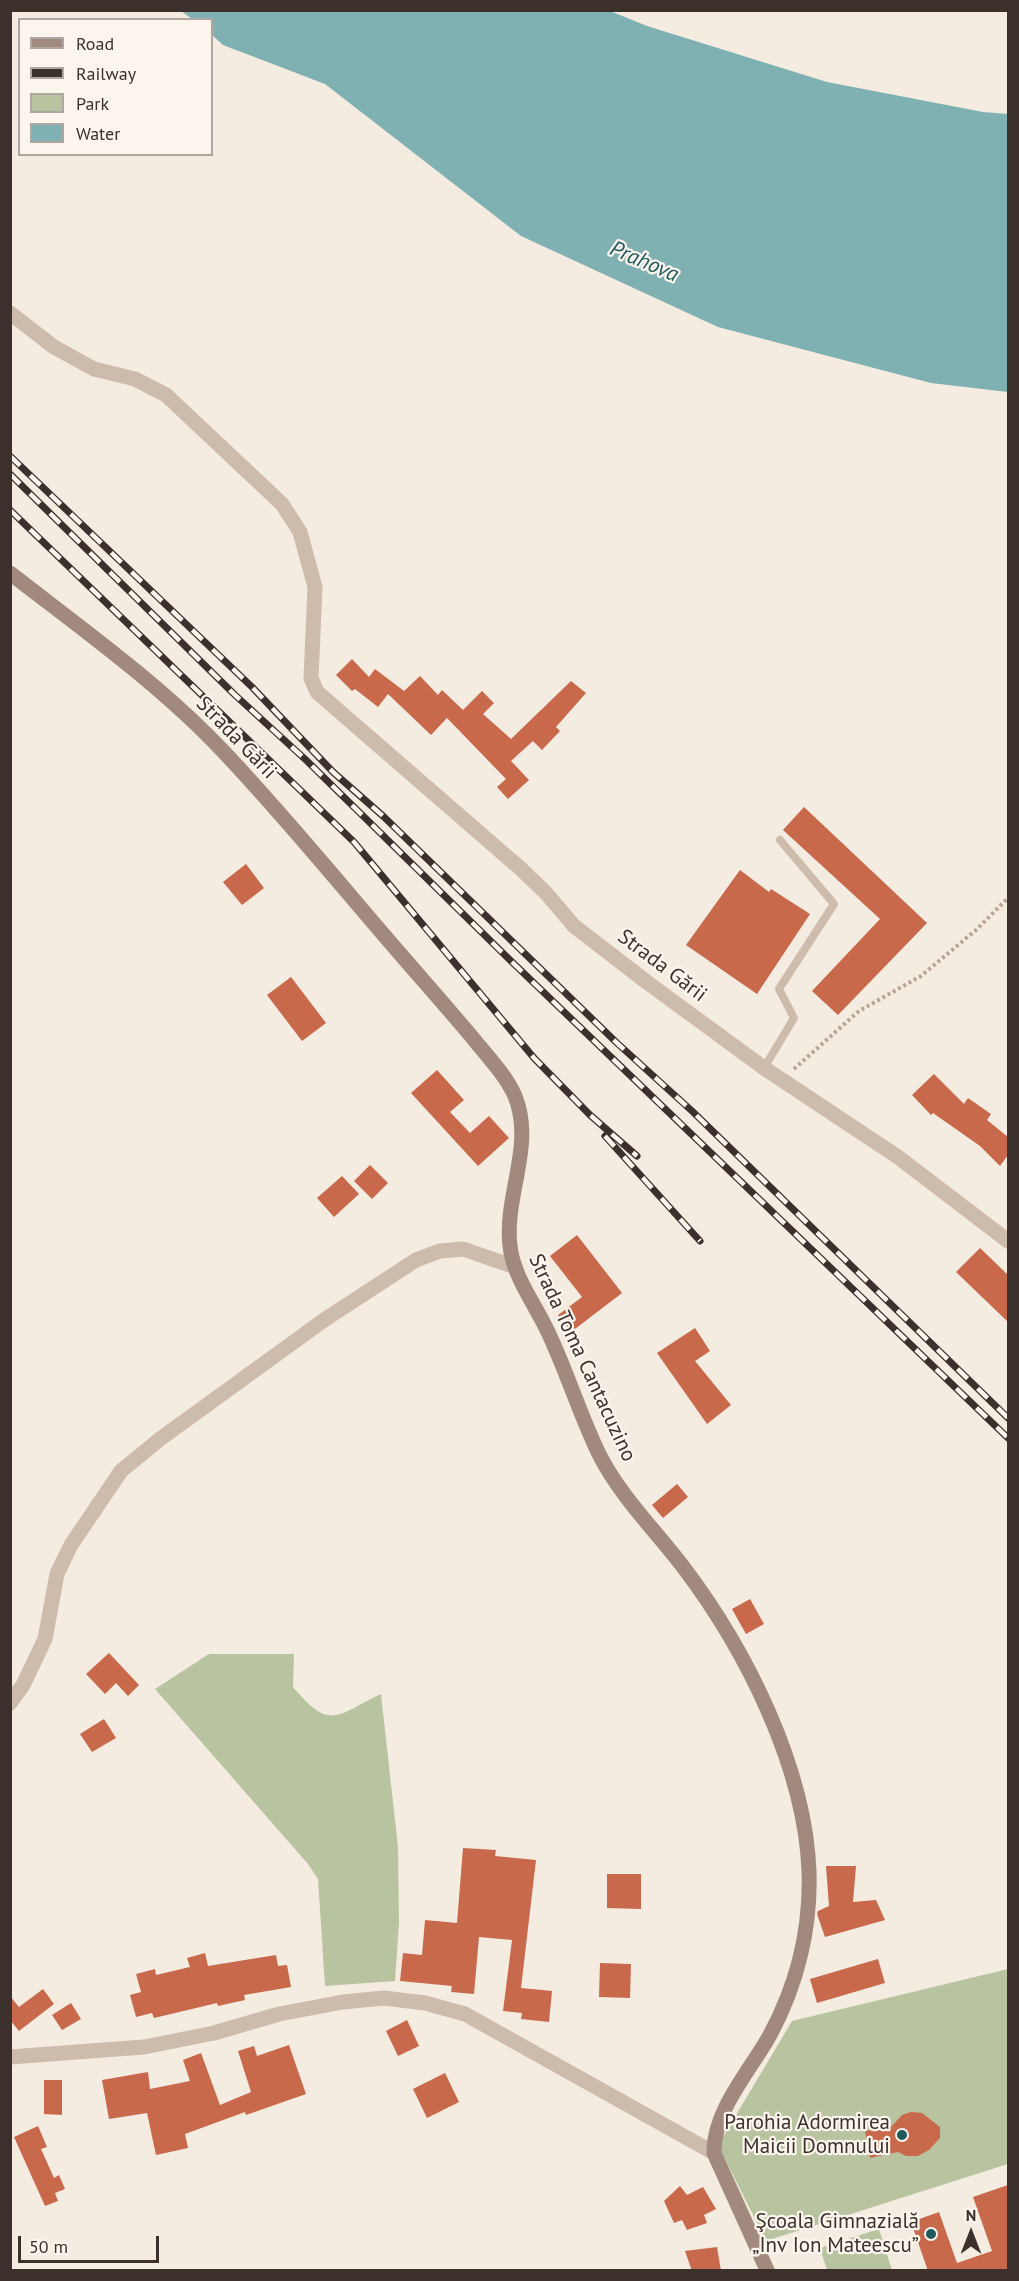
<!DOCTYPE html>
<html>
<head>
<meta charset="utf-8">
<style>
	body { margin:0 }
	#map { position:relative; width:1019px; height:2281px; overflow:hidden; background:#f4ebe1; font-family:"PT Sans",sans-serif }
	canvas { display:block }
	.frame { position:absolute; inset:0; border:12px solid #3b302b; pointer-events:none }
	.legend { position:absolute; left:18px; top:18px; width:195px; height:138px; box-sizing:border-box; background:#fbf5ee; border:2px solid #aea6a0; margin:0; padding:8px 10px; list-style:none; font-size:18px; color:#3b302b }
	.legend li { display:flex; align-items:center; gap:12px; height:30px }
	.legend b { width:30px; border:2px solid #aea6a0 }
	.north { position:absolute; left:941px; top:2203px; width:60px; height:60px; -webkit-text-stroke:4px #fbf5ee; paint-order:stroke; rotate:0deg; font-size:16px; font-weight:700; line-height:24px; text-align:center; color:#3b302b }
	.north::after { content:''; display:block; margin:auto; width:21px; height:27px; background:#3b302b; clip-path:polygon(50% 0,100% 100%,50% 72%,0 100%) }
	.scale { position:absolute; left:18px; top:2236px; width:141px; height:27px; box-sizing:border-box; border:3px solid #3b302b; border-top:0; padding-left:8px; font-size:18px; line-height:21px; white-space:nowrap; color:#3b302b; -webkit-text-stroke:4px #fbf5ee; paint-order:stroke }
</style>
</head>
<body>
<div id="map">
<canvas width="1019" height="2281"></canvas>
<div class="frame"></div>
<ul class="legend">
<li><b style="height:8px;background:#a18a7d"></b>Road</li>
<li><b style="height:8px;background:#3b302b"></b>Railway</li>
<li><b style="height:16px;background:#b8c4a0"></b>Park</li>
<li><b style="height:16px;background:#7fb0b2"></b>Water</li>
</ul>
<div class="north">N</div>
<div class="scale">50 m</div>
</div>
<script>
const ctx = document.querySelector('canvas').getContext('2d');
ctx.lineJoin = 'round';
function paint(path, color) {
  ctx.fillStyle = color;
  ctx.fill(path, 'evenodd');
}
function trace(path, color, width, dash) {
  ctx.strokeStyle = color;
  ctx.lineWidth = width;
  ctx.lineCap = dash ? 'butt' : 'round';
  ctx.setLineDash(dash || []);
  ctx.stroke(path);
}
function drawText(font, color, halo, rows, align = 'center') {
  ctx.font = font + ' "PT Sans",sans-serif';
  ctx.lineWidth = 4.5;
  ctx.setLineDash([]);
  ctx.textBaseline = 'middle';
  ctx.strokeStyle = halo;
  ctx.fillStyle = color;
  for (const [text, x, y, turn = 0] of rows) {
    ctx.save();
    ctx.translate(x, y);
    ctx.rotate((+turn || 0) * Math.PI / 180);
    ctx.textAlign = isNaN(turn) ? turn : align;
    if (halo) ctx.strokeText(text, 0, 0);
    ctx.fillText(text, 0, 0);
    ctx.restore();
  }
}
paint(new Path2D(`
	M209,1654H294L293,1687C331,1732 336,1715 381,1694L398,1847L399,1923L395,1981L325,1986L318,1879L308,1864L155,1689Z
	M1008,1969V2164L766,2241L721,2151L720,2142L792,2021Z
	M879,2229L892,2270H827L820,2248Z`), '#b8c4a0');
paint(new Path2D(`
	M181,11H610L647,26L827,82L983,112L1008,114V392L931,383L718,327L521,236L325,84L223,45L212,35V20L192,19Z`), '#7fb0b2');
paint(new Path2D(`
	M352,659L369,677L375,669L404,691L420,676L438,695L442,690L463,710L482,691L494,703L483,714L511,739L571,681L586,693L556,727L560,731L542,750L533,741L511,761L529,780L508,799L497,787L506,779L447,718L431,735L388,694L378,707L355,689L352,691L336,675Z
	M804,807L927,923L838,1015L812,991L880,919L783,830Z
	M246,864L264,888L242,905L223,882Z
	M740,870L769,892L771,889L810,914L757,994L686,945Z
	M291,977L326,1023L302,1041L267,995Z
	M437,1070L464,1100L450,1112L470,1133L489,1116L509,1138L478,1166L411,1093Z
	M934,1074L964,1104L968,1098L991,1114L987,1120L1008,1137V1155L1000,1166L980,1146L933,1113L931,1115L912,1095Z
	M370,1165L388,1183L372,1199L354,1181Z
	M342,1176L359,1194L334,1217L317,1198Z
	M577,1235L622,1293L571,1332L558,1315L582,1297L550,1256Z
	M980,1248L1008,1275V1322L956,1272Z
	M695,1328L710,1351L695,1361L731,1405L707,1424L657,1353Z
	M677,1484L688,1497L663,1518L652,1505Z
	M750,1599L764,1624L746,1634L732,1609Z
	M109,1653L139,1685L128,1696L116,1683L105,1694L86,1674Z
	M104,1719L116,1738L92,1752L80,1734Z
	M463,1848L496,1850L495,1856L536,1860L521,1988L552,1991L549,2022L521,2019L522,2013L503,2011L512,1940L479,1937L474,1994L451,1992L452,1986L400,1981L403,1953L422,1955L425,1920L457,1923Z
	M826,1866H856L853,1902L876,1900L885,1920L825,1937L817,1914L818,1911L829,1906Z
	M607,1874H641V1909L607,1908Z
	M205,1953L208,1966L276,1955L278,1966L287,1965L291,1987L244,1995L245,2000L218,2006L217,2003L154,2018L152,2013L136,2017L130,1995L141,1992L136,1974L155,1969L156,1975L190,1967L187,1958Z
	M878,1959L885,1983L817,2003L810,1979Z
	M600,1963L631,1964L630,1998L599,1997Z
	M43,1989L54,2004L19,2031L10,2020V1996L19,2007Z
	M71,2003L81,2019L62,2030L52,2015Z
	M407,2020L419,2046L398,2056L386,2031Z
	M289,2045L306,2094L246,2115L245,2112L185,2134L188,2148L156,2155L147,2113L109,2119L102,2080L148,2072L150,2089L190,2081L183,2060L201,2053L220,2105L251,2092L238,2051L254,2046L257,2056Z
	M445,2073L459,2102L427,2118L413,2089Z
	M44,2080H62V2115L44,2114Z
	M911,2112L922,2113L940,2127V2138L929,2150L918,2156H906L898,2152L870,2158L865,2131L891,2127L902,2115Z
	M38,2126L47,2147L41,2149L54,2178L59,2175L65,2189L55,2193L58,2201L45,2206L14,2137Z
	M1008,2185V2271H928L911,2222L939,2212L957,2263L992,2251L973,2197Z
	M680,2186L687,2195L703,2187L716,2209L704,2215L707,2223L687,2230L682,2220L674,2223L664,2201Z
	M717,2247L721,2271H692L685,2251Z`), '#c8694b');
trace(new Path2D(`
	M794,1069L859,1011L921,976L976,930L1008,898`), '#b9a596', 4, [3, 3]);
trace(new Path2D(`
	M764,1068L794,1018L779,989L834,904L780,840`), '#cdbbac', 8);
trace(new Path2D(`
	M10,313L54,347L94,369L135,379L166,395L282,504L300,532L315,587L311,678L317,692L521,869L546,893L574,926L648,983L764,1068L898,1157L1008,1241
	M10,1703L23,1685L45,1639L57,1574L71,1545L121,1471L160,1439L324,1320L416,1260L440,1251L463,1249L515,1267
	M10,2057L144,2047L214,2033L279,2014L343,2002L384,1998L425,2003L465,2014L714,2153`), '#cdbbac', 15);
trace(new Path2D(`
	M10,573C82,629 158,683 221,749C284,815 342,887 402,956C427,985 452,1013 476,1042C490,1059 506,1076 515,1096C535,1146 504,1195 510,1246C513,1276 535,1304 548,1332C567,1372 580,1415 599,1454C620,1496 656,1531 684,1568C746,1650 805,1767 809,1871C811,1928 797,1985 770,2035C750,2071 713,2111 714,2153L767,2270`), '#a18a7d', 15);
const rail = new Path2D(`
	M10,456L252,687L333,772L383,816L617,1043L692,1111L1008,1418
	M10,474L235,695L306,760L511,961L1008,1438
	M10,510L354,842L534,1058L590,1115L637,1156
	M605,1136L700,1241`);
trace(rail, '#3b302b', 7);
trace(rail, '#fbf5ee', 4.5, [14]);
for (const [x, y, r, color] of [
	[902,2135,6,"#1f5a5e"],
	[931,2234,6,"#1f5a5e"]
]) {
  const dot = new Path2D();
  dot.arc(x, y, r, 0, 2 * Math.PI);
  ctx.fillStyle = color;
  ctx.fill(dot);
  trace(dot, '#fbf5ee', 2);
}
drawText('21px', '#3b302b', '#fbf5ee', [
	["Strada Gării",236,738,46],
	["Strada Gării",662,966,37],
	["Strada Toma Cantacuzino",582,1358,65]
]);
drawText('21px', '#3b302b', '#fbf5ee', [
	["Parohia Adormirea",890,2123],
	["Maicii Domnului",890,2147],
	["Şcoala Gimnazială",919,2222],
	["„Inv Ion Mateescu”",919,2246]
], 'right');
drawText('italic 22px', '#1f5a5e', '#fbf5ee', [
	["Prahova",644,262,23]
]);
</script>
</body>
</html>
